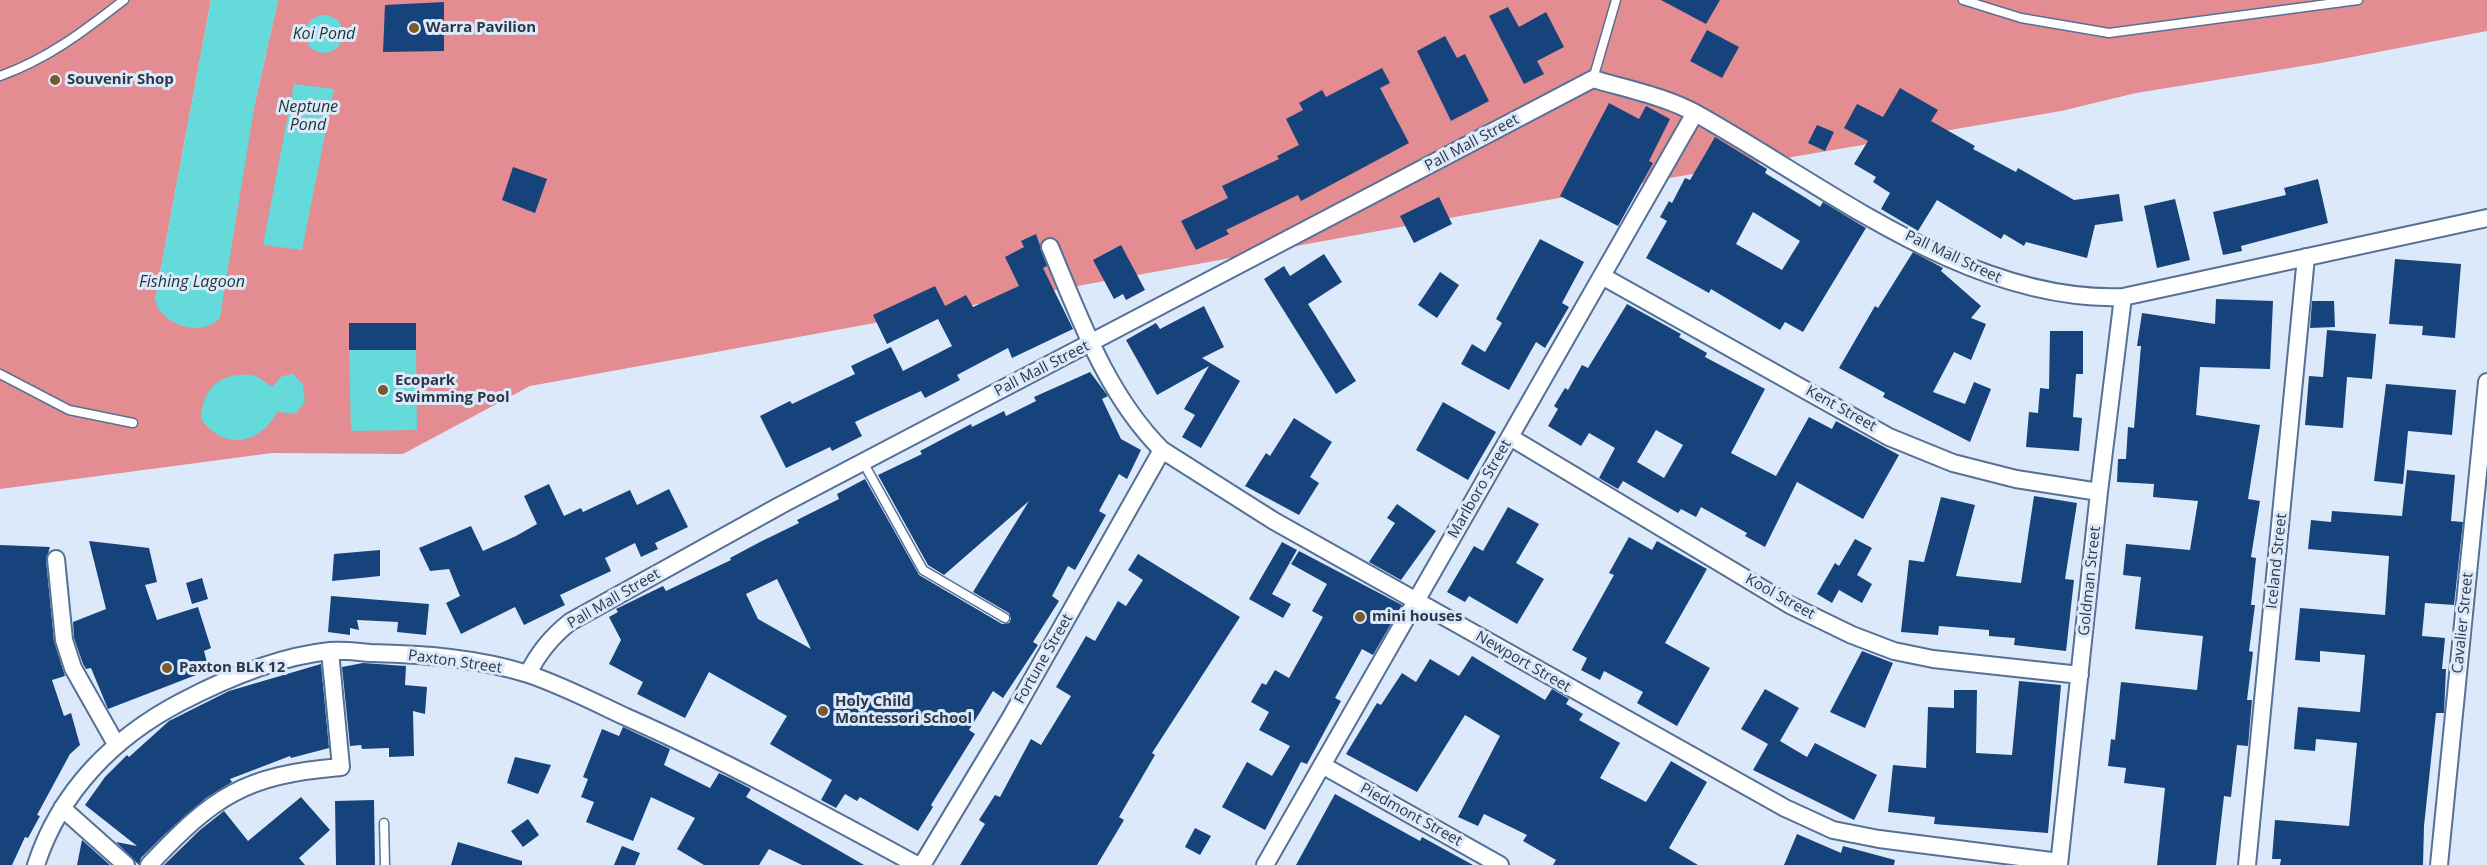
<!DOCTYPE html>
<html>
<head>
<meta charset="utf-8">
<style>
	body { margin:0 }
	canvas { display:block; background:#dce9fa }
</style>
</head>
<body>
<canvas width="2487" height="865"></canvas>
<script>
const ctx = document.querySelector('canvas').getContext('2d');
ctx.lineJoin = 'round';
function paint(path, color) {
  ctx.fillStyle = color;
  ctx.fill(path, 'evenodd');
}
function trace(path, color, width, dash) {
  ctx.strokeStyle = color;
  ctx.lineWidth = width;
  ctx.lineCap = dash ? 'butt' : 'round';
  ctx.setLineDash(dash || []);
  ctx.stroke(path);
}
function drawText(font, color, halo, rows, align = 'center') {
  ctx.font = font + ' "Open Sans",sans-serif';
  ctx.lineWidth = 6;
  ctx.setLineDash([]);
  ctx.textBaseline = 'middle';
  ctx.strokeStyle = halo;
  ctx.fillStyle = color;
  for (const [text, x, y, turn = 0] of rows) {
    ctx.save();
    ctx.translate(x, y);
    ctx.rotate((+turn || 0) * Math.PI / 180);
    ctx.textAlign = isNaN(turn) ? turn : align;
    if (halo) ctx.strokeText(text, 0, 0);
    ctx.fillText(text, 0, 0);
    ctx.restore();
  }
}
paint(new Path2D(`
	M0,0H211L155,300L255,103L278,0H2487V31L2321,63L2136,93L2061,111L1652,181L530,386L403,454L272,453L0,489Z`), '#e38c92');
paint(new Path2D(`
	M211,0H278L255,103L220,317C204,339 160,325 155,300Z
	M305 34a19 19 0 1 1 38 0a19 19 0 1 1-38 0Z
	M294,84L334,89L302,250L263,245Z
	M349,350H416L417,430L351,431Z
	M293,374L303,385L305,402L295,414L277,412C260,445 224,451 201,419C202,389 219,372 251,375C257,375 266,383 272,387L282,376Z`), '#64dada');
paint(new Path2D(`
	M1661,0H1720L1706,24Z
	M444,2V51L383,52L385,5Z
	M1508,7L1519,27L1546,12L1564,47L1537,61L1544,74L1524,84L1489,16Z
	M1707,30L1739,47L1722,78L1690,61Z
	M1445,36L1457,58L1465,54L1489,101L1451,121L1417,51Z
	M1382,68L1390,83L1380,88L1409,143L1301,201L1298,195L1226,230L1229,234L1196,250L1181,221L1228,198L1222,186L1279,159L1277,156L1299,145L1286,119L1303,110L1299,103L1322,90L1326,97Z
	M1900,88L1938,110L1931,121L1975,146L1973,149L2016,172L2018,168L2074,200L2119,194L2123,221L2095,225L2087,258L2026,242L2024,246L2004,234L2001,239L1937,200L1918,231L1881,209L1890,193L1873,182L1876,177L1854,164L1868,141L1844,128L1857,104L1883,117Z
	M1609,103L1639,119L1646,106L1670,119L1649,161L1653,163L1618,226L1560,196Z
	M1817,125L1834,132L1825,151L1808,143Z
	M1715,137L1767,169L1765,173L1806,198L1820,207L1823,202L1866,228L1803,332L1785,322L1780,330L1711,289L1709,293L1646,258L1667,221L1660,217L1669,201L1672,203L1685,178L1690,180ZM1753,212L1800,241L1782,270L1736,244Z
	M513,167L547,179L535,213L502,200Z
	M2318,179L2328,223L2241,246L2242,251L2223,255L2213,212L2286,195L2284,188Z
	M1439,197L1452,224L1414,243L1400,216Z
	M2175,199L2190,260L2157,268L2144,206Z
	M1036,234L1047,266L1043,268L1073,329L1012,358L1008,348L957,375L960,380L925,398L921,391L855,422L862,436L832,451L830,447L786,468L760,416L790,401L792,404L855,374L851,366L891,347L903,371L952,346L938,319L887,344L873,315L935,286L945,306L966,295L973,307L1019,286L1005,257L1024,247L1021,241Z
	M1540,239L1584,262L1562,303L1569,307L1545,348L1536,342L1509,390L1461,364L1472,344L1485,352L1502,323L1496,319Z
	M1121,245L1145,290L1126,300L1123,294L1114,299L1093,260Z
	M1913,252L1943,268L1941,271L1981,306L1971,318L1986,324L1971,360L1954,352L1933,392L1965,404L1974,382L1991,389L1970,442L1883,397L1885,393L1839,368L1875,306L1878,308Z
	M1324,254L1342,282L1308,304L1356,381L1336,394L1264,279L1284,266L1290,276Z
	M2395,259L2461,264L2455,338L2422,335L2423,326L2389,324Z
	M1440,272L1459,285L1437,318L1418,305Z
	M2216,299L2273,301L2270,369L2200,367L2196,415L2260,425L2248,499L2260,501L2251,557L2256,558L2251,605H2255L2249,651L2253,652L2247,700H2252L2248,746L2237,745L2231,797L2224,796L2216,865H2157L2165,788L2124,783L2126,768L2108,766L2111,739L2115,740L2121,682L2197,690L2203,636L2135,629L2141,577L2123,575L2126,544L2190,550L2198,501L2153,497L2154,484L2117,482L2118,459H2126L2128,427L2134,428L2141,346H2137L2142,313L2215,324Z
	M2312,301H2334L2335,327L2310,328Z
	M1627,304L1681,334L1679,337L1707,353L1705,357L1765,389L1731,453L1776,476L1809,417L1832,429L1836,421L1899,455L1863,519L1797,482L1765,547L1745,536L1747,533L1701,507L1696,517L1681,509L1678,513L1623,481L1618,489L1599,478L1615,448L1589,433L1581,446L1548,426L1558,409L1554,406L1565,388L1568,390L1582,365L1588,368ZM1656,430L1683,445L1664,478L1637,462Z
	M1204,306L1224,347L1202,358L1240,381L1201,448L1182,437L1195,415L1184,409L1209,366L1157,395L1126,340L1156,323L1160,329Z
	M349,323H416V350H349Z
	M2327,330L2376,334L2372,379L2347,377L2343,428L2305,425L2309,376L2323,377Z
	M2050,331H2083V374H2076L2073,417L2082,418L2079,451L2026,447L2029,412L2038,413L2040,388L2049,389Z
	M1090,372L1108,396L1102,399L1121,439L1141,450L1127,479L1119,474L1099,511L1106,515L1075,570L1068,566L1052,596L1059,601L1033,642L1038,645L1003,698L993,691L969,730L975,734L931,805L933,807L918,831L860,797L857,801L845,794L836,808L821,800L832,780L770,744L787,716L709,672L685,718L637,694L643,682L609,664L621,640L609,617L618,612L616,609L663,586L666,591L731,560L730,558L760,542L799,523L797,520L839,499L837,494L865,479L919,575L1002,624L1009,623L1011,619L1009,613L973,592L1029,501L944,575L928,565L878,475L922,454L920,451L971,424L972,427L1004,411L1006,416L1036,401L1034,397ZM777,579L811,649L758,619L746,594Z
	M2386,384L2456,390L2452,435L2408,431L2403,484L2374,481Z
	M1443,402L1496,432L1468,480L1416,450Z
	M1294,418L1332,442L1310,477L1319,483L1299,515L1245,486L1266,453L1270,456Z
	M2407,470L2455,475L2451,521L2463,522L2454,605L2425,603L2422,636L2445,638L2442,669H2446L2444,713H2436L2424,826L2423,865H2280L2281,859H2272L2275,820L2349,826L2357,743L2316,739L2315,751L2294,749L2295,737L2298,707L2360,712L2365,655L2320,651V662L2295,660L2300,608L2385,615L2389,556L2308,549L2311,520L2331,522L2332,511L2402,516Z
	M549,484L564,516L581,508L583,512L630,490L637,505L669,489L688,527L655,543L658,549L641,557L635,543L605,558L611,571L560,595L565,605L524,625L515,607L461,634L446,603L460,596L449,569L430,571L419,548L471,526L483,551L516,536L537,524L524,496Z
	M2034,496L2077,503L2065,579L2074,580L2066,651L2014,645L2015,638L1989,636V630L1939,626L1938,635L1901,632L1909,560L1924,562L1941,497L1975,505L1956,576L2021,583Z
	M1397,504L1436,531L1401,580L1369,562L1395,523L1387,518Z
	M1508,507L1539,524L1516,563L1544,579L1517,624L1469,596L1465,602L1447,592L1474,546L1483,551Z
	M1629,537L1652,550L1657,541L1707,569L1665,643L1710,668L1677,726L1637,703L1643,692L1604,671L1600,680L1581,670L1587,658L1572,650L1614,575L1609,573Z
	M1855,539L1872,548L1857,575L1872,584L1862,603L1839,590L1832,603L1817,594L1835,563L1839,566Z
	M89,541L149,548L157,582L145,585L157,620L198,607L211,648L204,651L209,670L108,709L91,668L86,669L83,664L74,638L73,622L106,609Z
	M1282,542L1297,550L1272,594L1291,604L1283,618L1249,599Z
	M0,545L50,547L46,560L54,641L65,676L52,680L64,716L71,713L80,745L70,754L37,815L40,816L28,838L25,837L12,865H0Z
	M380,550V576L332,581L334,554Z
	M1299,551L1402,605L1373,655L1362,649L1335,698L1341,701L1307,764L1301,762L1265,830L1222,807L1247,762L1272,776L1290,746L1259,730L1269,712L1251,702L1262,683L1266,685L1275,670L1289,678L1323,617L1312,611L1327,584L1291,564Z
	M1138,554L1240,617L1152,753L1155,755L1119,817L1124,820L1097,865H960L985,824L979,820L995,795L1000,797L1031,739L1041,745L1071,696L1056,687L1086,636L1095,641L1118,601L1126,606L1143,580L1128,570Z
	M202,578L208,599L192,604L186,583Z
	M331,596L429,604L426,635L397,632L398,622L357,620L359,630L350,628V635L328,632Z
	M1862,651L1893,663L1865,728L1830,712Z
	M1472,656L1545,700L1552,689L1569,699L1566,704L1583,714L1579,720L1620,743L1600,778L1646,802L1671,761L1707,782L1669,848L1698,865H1553L1556,860L1523,841L1527,835L1484,814L1478,826L1458,817L1500,736L1465,715L1417,792L1346,754L1377,703L1381,705L1402,673L1416,682L1430,659L1459,676Z
	M363,663L406,666L405,685L427,687L425,714L413,711L414,756L389,757V748L362,749L361,745L350,746L342,667Z
	M321,664L329,748L291,758L290,756L230,779L232,782L206,798L165,834L141,858L139,865L116,842L137,846L85,805L105,777L127,755L129,757L169,721L229,691Z
	M2019,681L2061,685L2048,833L1934,824L1935,817L1888,812L1893,765L1926,768L1928,707L1954,708V690H1977L1976,753L2012,755Z
	M1765,689L1799,708L1780,741L1807,757L1815,743L1877,775L1854,820L1753,770L1768,744L1741,729Z
	M623,727L670,749L664,765L710,788L719,773L732,779L751,789L746,797L864,865H802L769,849L759,865H704L677,849L695,818L651,797L633,841L586,822L594,802L581,797L588,779L583,777L602,729L619,736Z
	M515,757L551,765L538,794L507,783Z
	M1335,794L1420,841L1422,837L1473,865H1296Z
	M301,797L330,830L299,858L305,865H164L200,830L224,811L248,841Z
	M374,800L375,865H336L335,801Z
	M528,819L539,835L523,847L511,831Z
	M1195,828L1211,836L1200,855L1185,847Z
	M1797,834L1841,853L1843,846L1895,860L1894,865H1784Z
	M82,840L110,865H77Z
	M458,842L522,861V865H451Z
	M622,846L640,853L635,865H614Z`), '#16437b');
const lane = new Path2D(`
	M1963,0L2021,18L2109,33L2358,0
	M0,76C48,59 84,31 124,0
	M1593,79L1616,0
	M0,374L69,410L133,423
	M863,462L923,570L1005,618
	M384,823L385,865`);
const street = new Path2D(`
	M1050,247C1080,318 1106,394 1162,450L1274,521L1785,808L1833,830L1879,839L2059,862
	M1602,276L1889,437L1953,463L2016,479L2099,492
	M1510,437L1790,605L1852,635L1894,651L1933,659L2080,675
	M56,559L64,640L73,668L116,744
	M528,674C538,653 551,637 570,622L781,505L1593,79C1627,89 1667,97 1697,114C1826,186 1969,303 2123,297L2487,218
	M1322,765L1500,865
	M62,808L126,865
	M36,865C60,791 114,737 181,702C225,679 281,656 330,651C344,650 358,652 371,653C423,654 478,658 528,674C561,685 594,702 626,717C726,761 821,813 917,865
	M149,865C214,796 244,775 341,767L330,651
	M922,865L1011,717L1162,450
	M1265,865L1695,113
	M2059,865L2099,492L2123,297
	M2247,865L2306,257
	M2439,865L2487,382`);
trace(lane, '#557196', 11);
trace(street, '#557196', 20);
trace(lane, '#fff', 8);
trace(street, '#fff', 16);
for (const [x, y, r, color] of [
	[414,28,6,"#775a2e"],
	[55,80,6,"#775a2e"],
	[383,390,6,"#775a2e"],
	[1360,617,6,"#775a2e"],
	[167,668,6,"#775a2e"],
	[823,711,6,"#775a2e"]
]) {
  const dot = new Path2D();
  dot.arc(x, y, r, 0, 2 * Math.PI);
  ctx.fillStyle = color;
  ctx.fill(dot);
  trace(dot, '#dce9fa', 2);
}
drawText('bold 15px', '#2c3848', '#dce9fa', [
	["Warra Pavilion",426,28],
	["Souvenir Shop",67,80],
	["Ecopark",395,381],
	["Swimming Pool",395,398],
	["mini houses",1372,617],
	["Paxton BLK 12",179,668],
	["Holy Child",835,702],
	["Montessori School",835,719]
], 'left');
drawText('15px', '#2c3848', '#dce9fa', [
	["Pall Mall Street",1472,143,-28],
	["Pall Mall Street",1953,257,25],
	["Pall Mall Street",1042,369,-27],
	["Kent Street",1841,409,29],
	["Marlboro Street",1480,489,-60],
	["Iceland Street",2277,561,-84],
	["Goldman Street",2090,581,-84],
	["Kool Street",1780,597,29],
	["Pall Mall Street",614,599,-30],
	["Cavalier Street",2463,623,-84],
	["Fortune Street",1044,659,-60],
	["Paxton Street",455,662,8],
	["Newport Street",1523,662,30],
	["Piedmont Street",1411,815,29]
]);
drawText('italic 16px', '#1e3433', '#dce9fa', [
	["Koi Pond",324,34],
	["Neptune",308,107],
	["Pond",308,125],
	["Fishing Lagoon",192,282]
]);
</script>
</body>
</html>
